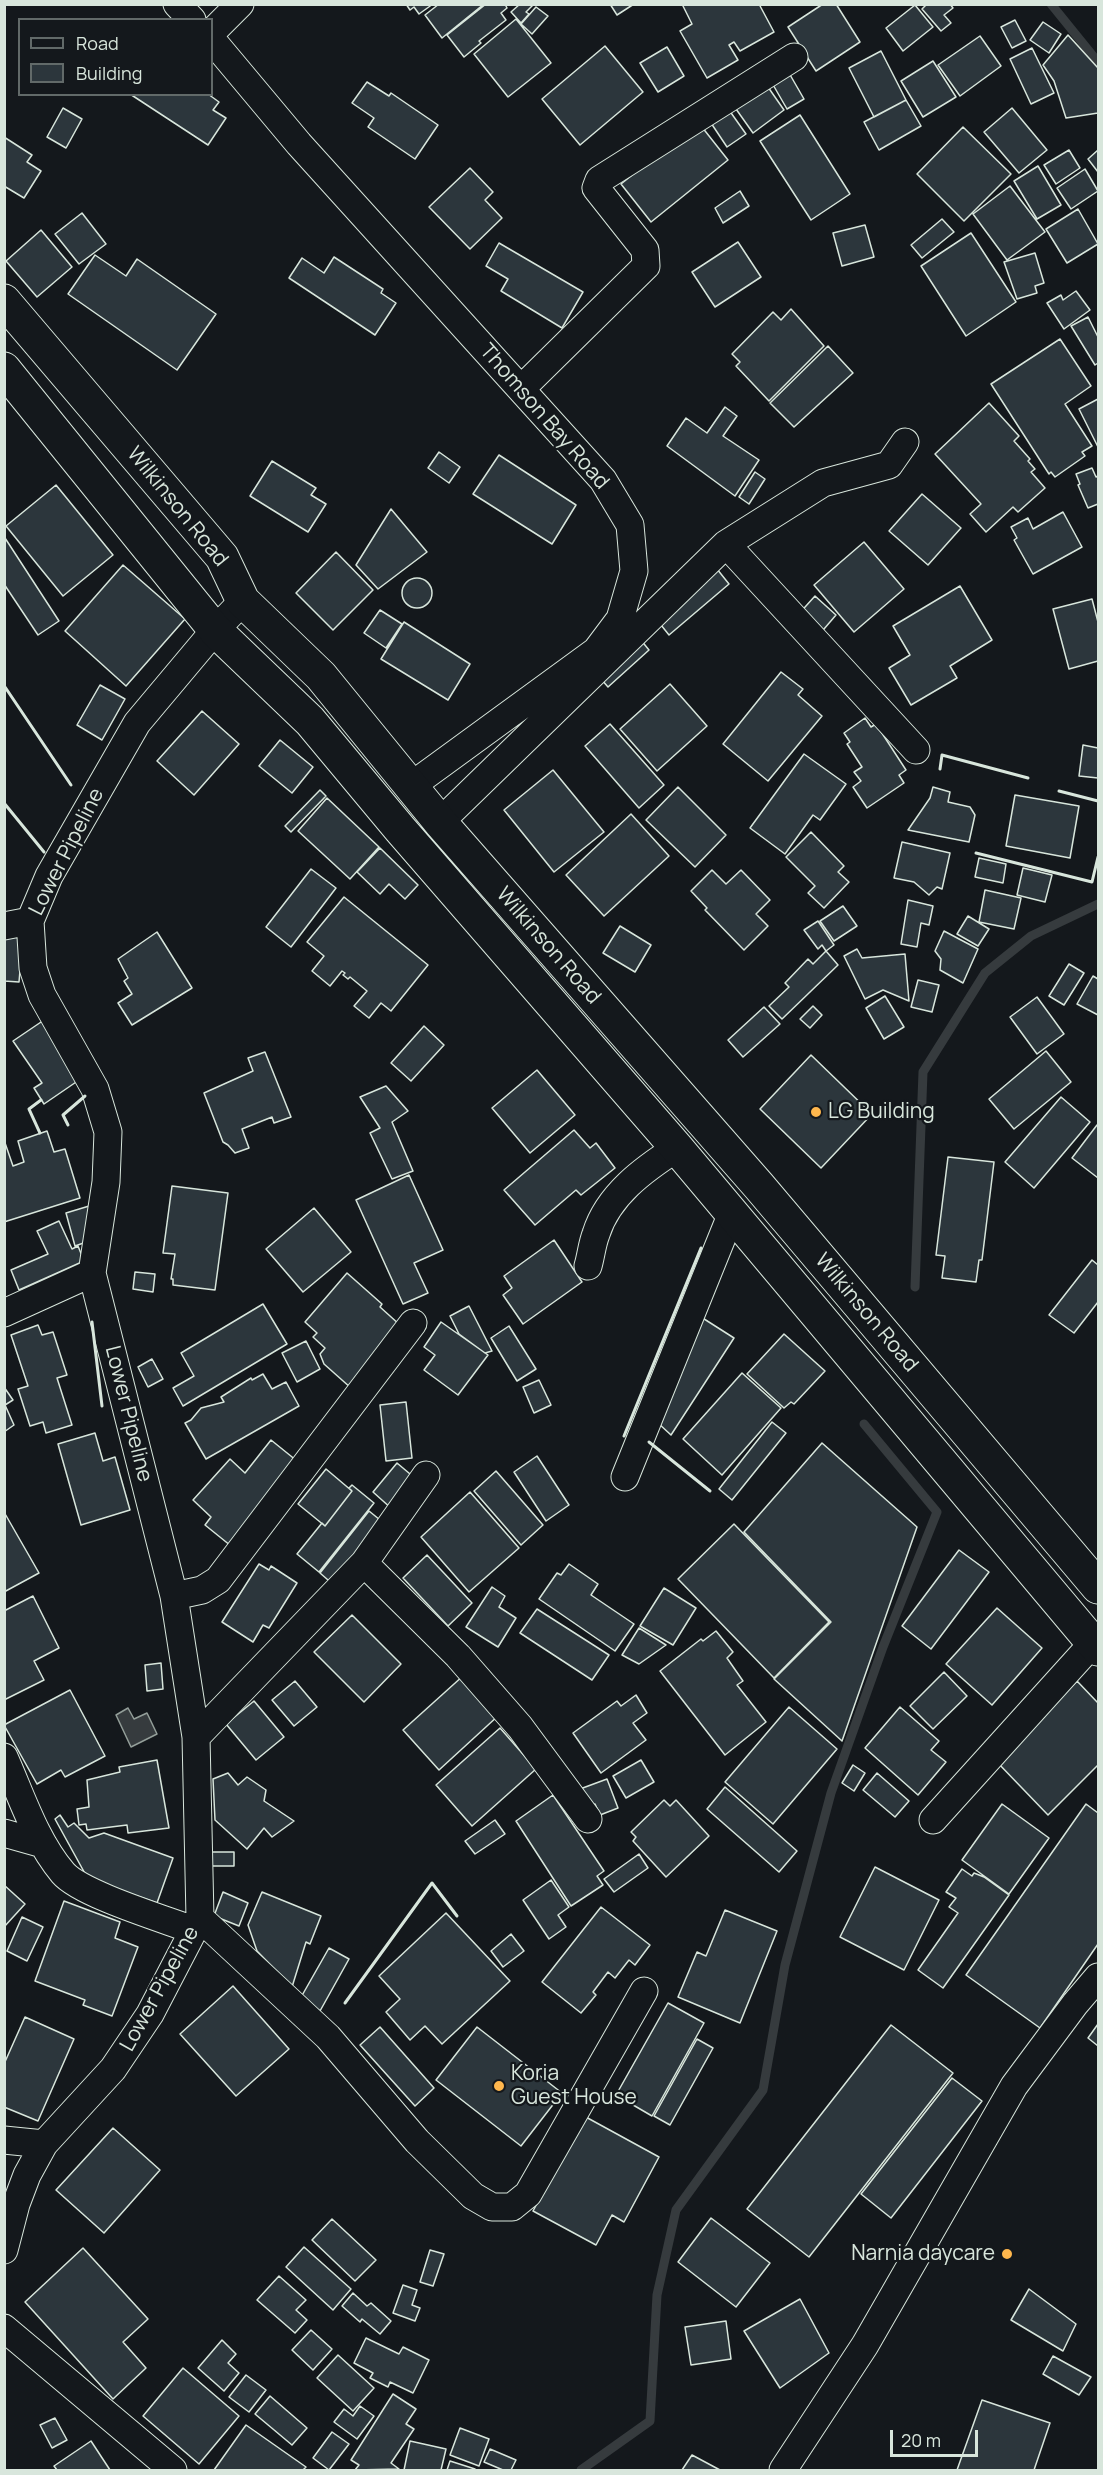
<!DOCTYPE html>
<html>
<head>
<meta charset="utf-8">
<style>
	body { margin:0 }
	#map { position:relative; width:1103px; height:2475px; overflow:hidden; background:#14181c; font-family:Manrope,sans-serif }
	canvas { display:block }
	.frame { position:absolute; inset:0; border:6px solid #d8e6dc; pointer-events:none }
	.legend { position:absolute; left:18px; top:18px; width:195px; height:78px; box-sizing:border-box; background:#14181c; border:2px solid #626a69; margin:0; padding:8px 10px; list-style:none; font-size:18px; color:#d8e6dc }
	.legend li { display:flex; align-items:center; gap:12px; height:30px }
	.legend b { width:30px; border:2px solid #626a69 }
	.scale { position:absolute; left:890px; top:2430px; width:88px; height:27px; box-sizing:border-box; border:3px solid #d8e6dc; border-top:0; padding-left:8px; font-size:18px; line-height:21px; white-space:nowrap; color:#d8e6dc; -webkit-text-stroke:4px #14181c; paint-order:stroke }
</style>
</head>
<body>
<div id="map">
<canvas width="1103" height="2475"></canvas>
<div class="frame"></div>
<ul class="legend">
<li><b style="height:8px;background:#14181c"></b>Road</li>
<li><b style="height:16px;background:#2c363c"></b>Building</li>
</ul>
<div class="scale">20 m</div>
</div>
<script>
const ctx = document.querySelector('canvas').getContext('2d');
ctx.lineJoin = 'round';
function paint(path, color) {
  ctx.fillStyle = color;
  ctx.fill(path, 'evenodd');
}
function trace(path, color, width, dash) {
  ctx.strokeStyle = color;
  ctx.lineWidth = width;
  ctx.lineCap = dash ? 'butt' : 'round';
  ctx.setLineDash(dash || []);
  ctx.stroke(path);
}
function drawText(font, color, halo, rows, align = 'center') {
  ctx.font = font + ' Manrope,sans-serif';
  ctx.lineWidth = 4.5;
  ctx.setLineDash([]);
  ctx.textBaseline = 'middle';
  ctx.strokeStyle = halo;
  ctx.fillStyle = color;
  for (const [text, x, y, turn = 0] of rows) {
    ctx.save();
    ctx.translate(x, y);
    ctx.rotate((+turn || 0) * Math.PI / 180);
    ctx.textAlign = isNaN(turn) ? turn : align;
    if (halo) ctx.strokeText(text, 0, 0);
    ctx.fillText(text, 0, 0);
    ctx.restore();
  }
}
const water = new Path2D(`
	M128,1708L134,1719L147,1713L157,1734L131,1747L116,1715Z`);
paint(water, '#363b3e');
trace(water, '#939e99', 1.5);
trace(new Path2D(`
	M1051,4L1098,62
	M915,1287L923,1072L985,973L1031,936L1098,904
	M581,2470L650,2421L657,2295L676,2210L763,2090L785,1965L831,1793L883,1647L937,1512L864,1424`), '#363b3e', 9);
const building = new Path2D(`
	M406,4H433L419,14L414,7L410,10Z
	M439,4H484L442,38L425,15Z
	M486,4H505L507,8L501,13L506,20L479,41L481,43L464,57L447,35Z
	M520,4H534L526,12L529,14L521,23L511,12Z
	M610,4H634L617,15Z
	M682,4H759L774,32L740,51L734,42L729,45L738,60L707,78L680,31L692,24Z
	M823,4H836L860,42L816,71L788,27Z
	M927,4H950L953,8L944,15L951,23L941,31L922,9Z
	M915,5L933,27L903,51L886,28Z
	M536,7L548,16L532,34L521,24Z
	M516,19L551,63L508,97L474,54Z
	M1015,20L1026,41L1012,48L1001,27Z
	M1043,22L1061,34L1049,53L1030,40Z
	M1068,35L1098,68V113L1066,118L1054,81L1043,65Z
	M980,36L1001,66L960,96L938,65Z
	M605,46L643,92L580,145L542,99Z
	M667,47L684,76L658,92L640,63Z
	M1032,48L1054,93L1031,104L1010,59Z
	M881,51L906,100L874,117L849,68Z
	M933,61L956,97L923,117L901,81Z
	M789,73L804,99L787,109L772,83Z
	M367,82L389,96L391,93L438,125L415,159L368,127L374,118L352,103Z
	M768,87L784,110L753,133L736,109Z
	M130,94H208L219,102L213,110L226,118L208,145Z
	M906,100L921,126L879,150L864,122Z
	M63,108L82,119L66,148L47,137Z
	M1012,108L1047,150L1019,173L984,132Z
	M729,110L746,134L727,147L711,123Z
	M800,115L850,194L811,220L760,141Z
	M698,122L728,160L651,222L621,184Z
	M963,127L1011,174L964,221L917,174Z
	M4,137L32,155L27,162L41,171L24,198L4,186Z
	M1069,150L1080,168L1056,184L1044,165Z
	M1098,150V172L1088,159Z
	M1038,166L1061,205L1037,219L1014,181Z
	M470,168L493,192L485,200L502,218L470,249L429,207Z
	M1085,169L1098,191L1071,209L1057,188Z
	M1010,186L1045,232L1007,260L973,214Z
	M740,191L749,206L723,223L715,208Z
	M1078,209L1098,244L1067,263L1046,229Z
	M82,213L106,244L79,264L55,234Z
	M942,219L954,232L922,258L911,245Z
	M865,225L874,257L842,266L833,233Z
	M41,230L72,267L37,297L6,261Z
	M971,233L1016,302L966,336L921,266Z
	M738,242L761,277L715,307L692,272Z
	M499,243L583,292L562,328L501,291L508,279L486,266Z
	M1035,253L1044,283L1035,286L1037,293L1017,299L1004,262Z
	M95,255L126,276L137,259L216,314L177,370L68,294Z
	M334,257L383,289L381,293L396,303L375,335L289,278L302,258L324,273Z
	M1076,291L1090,310L1064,329L1047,303L1061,295L1063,300Z
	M791,309L824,346L769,401L736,366L740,362L732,354L773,312L781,320Z
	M1088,317L1098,337V363L1095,365L1071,326Z
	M1060,339L1091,386L1065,404L1092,446L1082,452L1085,456L1055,477L1051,472L1049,474L991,384Z
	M828,346L853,373L794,427L770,403Z
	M1098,399V447L1079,409Z
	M989,403L1019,436L1014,441L1030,459L1028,461L1035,469L1031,472L1045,488L1018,512L1013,507L986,532L970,514L981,504L935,454Z
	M725,407L737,416L723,436L759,460L735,496L667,446L686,418L707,433Z
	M439,452L460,467L449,483L428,468Z
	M499,455L576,505L552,544L473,494Z
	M272,461L316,488L311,495L326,504L308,532L250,496Z
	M1092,468L1096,477L1098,476V504L1088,508L1078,485L1080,484L1076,474Z
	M755,472L765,479L749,504L739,497Z
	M56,485L113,555L63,596L6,526Z
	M922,494L961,528L928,565L889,531Z
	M391,509L427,552L378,589L356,565Z
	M1063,512L1082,547L1033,574L1014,540L1017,538L1011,527L1028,518L1033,529Z
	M5,538L59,621L38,635L4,584Z
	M864,542L904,589L854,632L814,585Z
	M336,552L373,590L333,630L296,593Z
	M123,565L185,619L126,686L65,631Z
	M717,569L729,584L669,635L657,620Z
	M402 593a15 15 0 1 1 30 0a15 15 0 1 1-30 0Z
	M960,586L992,640L950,666L957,678L911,705L889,668L910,655L893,626Z
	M815,596L836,615L818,636L796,617Z
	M1092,599L1098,622V661L1069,669L1053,609Z
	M380,610L402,624L386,648L364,633Z
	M404,622L470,664L448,700L381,659Z
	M636,634L649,650L608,687L595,672Z
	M781,672L803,689L798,695L822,716L768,781L723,744Z
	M670,684L707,726L657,771L620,729Z
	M100,685L125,699L102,740L77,725Z
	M202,711L239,744L194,795L157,761Z
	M865,718L871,727L876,724L906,770L899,775L904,783L867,808L853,787L861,781L854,772L862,767L847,744L850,742L844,733Z
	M610,724L664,785L639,808L585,746Z
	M280,740L313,767L292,793L259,766Z
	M1083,745L1098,748V778L1079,776Z
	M804,754L846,784L820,820L813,815L785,854L750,828Z
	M553,770L604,832L554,872L504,810Z
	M678,787L726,835L695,867L646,820Z
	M933,787L950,792L948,802L970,807L975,815L969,842L908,830L930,798Z
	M320,790L326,796L291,832L285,826Z
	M1015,795L1079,806L1070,858L1006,846Z
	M327,798L379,847L350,879L298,831Z
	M631,814L669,856L604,916L566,875Z
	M811,832L844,866L838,872L849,882L824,908L808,893L815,886L786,857Z
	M902,842L950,853L942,889L937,887L929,895L914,882L894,878Z
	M380,848L418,885L405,899L389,884L380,894L357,872Z
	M979,858L1006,864L1003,883L975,877Z
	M1023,868L1052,875L1045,902L1017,895Z
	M311,869L336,888L291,947L266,927Z
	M712,870L726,884L741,870L770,900L756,914L768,926L744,950L705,910L707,908L691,891Z
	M985,890L1021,898L1014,929L979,922Z
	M344,897L428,965L391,1011L381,1003L369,1018L354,1006L367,991L350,977L348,979L343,975L345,973L342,971L330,986L312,971L324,956L307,942Z
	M908,900L933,906L929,925L921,923L917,947L901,944Z
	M843,906L857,926L834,941L820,921Z
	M968,916L989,929L978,946L957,934Z
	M818,921L834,945L826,951L822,945L818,949L804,930Z
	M620,926L651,945L635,972L603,953Z
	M944,931L978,949L963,983L940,970L941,959L935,951Z
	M157,932L192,988L132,1025L118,1003L132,994L124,981L128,978L118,959Z
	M4,934L23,936L19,982L4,981Z
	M857,949L862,958L905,954L909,1001L883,990L865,999L844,956Z
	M826,951L838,965L782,1019L769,1006L789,987L785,983L808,959L813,964Z
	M1069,964L1084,973L1064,1005L1049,996Z
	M1093,976L1098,979V1015L1077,1004Z
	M918,980L939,985L932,1012L911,1007Z
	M885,996L904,1027L884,1039L866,1008Z
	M1037,997L1064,1034L1037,1054L1010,1017Z
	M813,1006L822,1015L810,1028L800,1019Z
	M764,1007L780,1024L743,1057L728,1040Z
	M44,1020L82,1078L44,1104L34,1088L42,1083L13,1041Z
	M424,1026L444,1045L411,1081L391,1063Z
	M1046,1051L1071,1082L1014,1129L989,1099Z
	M265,1052L291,1117L274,1123L272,1117L242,1129L249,1148L235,1153L228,1145L223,1142L204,1093L253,1071L248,1058Z
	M811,1055L872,1114L821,1168L760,1109Z
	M537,1070L575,1115L530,1153L492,1108Z
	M386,1086L408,1111L392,1122L413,1171L392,1179L370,1133L380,1128L360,1097Z
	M1061,1097L1090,1122L1034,1188L1005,1162Z
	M1097,1125L1098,1126V1178L1072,1158Z
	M574,1130L590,1148L596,1143L615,1168L581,1195L576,1190L535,1225L504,1190Z
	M47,1131L54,1152L65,1149L80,1198L4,1222V1140L13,1166L24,1162L18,1141Z
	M948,1157L994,1162L982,1260H979L976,1282L942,1278L945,1256L936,1255Z
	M409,1175L443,1250L414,1263L428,1293L403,1304L356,1200Z
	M172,1186L228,1193L215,1290L173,1285V1279H171L175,1254L163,1253Z
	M99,1203L92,1240L75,1246L66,1213Z
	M314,1208L351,1252L303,1292L266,1249Z
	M59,1221L72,1249L78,1246L84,1261L19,1290L11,1270L48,1254L37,1231Z
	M554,1240L582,1282L523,1324L503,1295L512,1288L504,1276Z
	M1092,1260L1098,1265V1302L1074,1333L1049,1315Z
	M135,1272L155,1274L153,1292L133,1289Z
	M347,1273L382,1304L380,1307L400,1325L351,1388L324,1364L320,1354L325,1348L313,1337L317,1333L305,1322Z
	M263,1304L287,1344L183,1406L173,1388L194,1376L181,1353Z
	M469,1306L492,1351L485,1353L459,1334L450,1316Z
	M701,1317L734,1338L671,1435L658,1423Z
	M441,1322L488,1355L458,1395L424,1370L435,1355L424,1347Z
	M38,1325L42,1335L53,1332L67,1375L57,1378L72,1425L46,1433L43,1422L30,1426L18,1389L28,1386L11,1335Z
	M509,1326L536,1369L517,1381L491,1338Z
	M784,1334L825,1371L794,1404L791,1402L784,1408L747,1374Z
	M306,1341L320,1369L297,1382L282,1353Z
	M152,1359L163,1379L148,1387L138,1367Z
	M742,1373L781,1408L722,1475L683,1439Z
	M263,1374L272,1389L286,1382L299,1406L206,1459L185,1423L191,1420L201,1408L224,1402L221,1397L251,1378L252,1380Z
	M539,1380L551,1405L534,1413L523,1387Z
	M4,1387L13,1400L5,1405L14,1425L4,1432Z
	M406,1402L412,1458L386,1461L380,1405Z
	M772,1422L786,1433L732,1500L719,1489Z
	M95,1433L103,1461L115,1457L130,1510L81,1525L58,1444Z
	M271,1440L302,1465L236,1550L205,1525L211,1517L193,1500L230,1459L245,1473Z
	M822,1443L917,1527L842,1741L774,1679L831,1622L744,1532Z
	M537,1456L569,1505L546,1521L514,1472Z
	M397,1463L416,1479L392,1509L373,1492Z
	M326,1469L352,1491L325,1526L298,1504Z
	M496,1471L543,1525L521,1545L474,1491Z
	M352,1485L374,1503L319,1572L297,1554L322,1523L325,1526L352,1491L349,1488Z
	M470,1492L519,1548L469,1592L421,1537Z
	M369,1511L385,1524L336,1587L320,1573Z
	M4,1512L39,1573L4,1592Z
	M734,1524L829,1622L774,1678L678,1579Z
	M959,1550L989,1572L931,1649L902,1626Z
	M427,1555L472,1603L448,1626L403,1578Z
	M259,1564L269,1570L271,1566L297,1583L269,1628L263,1625L253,1642L222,1622Z
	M569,1564L598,1584L591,1595L634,1624L615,1651L539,1599L557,1573L561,1575Z
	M492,1587L505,1596L499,1607L516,1618L498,1647L466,1627Z
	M664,1588L696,1608L673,1645L640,1626Z
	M33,1596L59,1648L34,1661L44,1680L4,1700V1611Z
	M997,1608L1042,1648L992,1705L946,1664Z
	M537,1609L609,1655L592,1680L520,1633Z
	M352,1615L401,1664L364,1702L314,1652Z
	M639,1628L666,1645L639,1664L622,1655Z
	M716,1631L733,1652L727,1658L743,1681L737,1685L766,1722L725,1755L660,1671L701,1639L703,1641Z
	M161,1663L163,1689L147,1691L145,1665Z
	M944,1672L967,1696L933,1729L910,1706Z
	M464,1675L499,1715L439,1770L403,1730Z
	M295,1681L317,1707L294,1726L272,1700Z
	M1077,1681L1098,1703V1765L1048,1815L996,1761Z
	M70,1690L105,1756L65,1777L61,1770L37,1784L4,1725Z
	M636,1695L647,1713L633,1723L646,1740L601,1773L573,1733L617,1701L621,1706Z
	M254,1701L284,1737L256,1760L226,1724Z
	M789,1707L837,1749L773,1824L725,1782Z
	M900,1707L939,1741L931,1750L946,1762L918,1795L865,1748Z
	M500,1728L536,1769L472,1826L436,1785Z
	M157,1760L169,1828L128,1833L127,1825L87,1830L86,1824L79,1825L77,1809L89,1807L87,1780L120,1772L119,1767Z
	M641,1760L654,1782L626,1798L613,1776Z
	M853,1765L865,1773L854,1791L842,1783Z
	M228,1773L238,1785L247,1777L266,1790L264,1801L294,1821L272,1837L264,1828L247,1849L215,1820L213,1779Z
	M877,1773L909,1801L895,1817L863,1790Z
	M607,1779L618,1808L600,1815L595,1804L587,1807L580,1789Z
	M725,1787L797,1851L779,1872L707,1809Z
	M553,1795L604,1871L597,1876L603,1885L571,1906L516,1821Z
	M664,1800L670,1806L676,1800L709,1836L666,1877L633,1841L636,1837L631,1832Z
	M1002,1804L1049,1838L1009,1894L962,1860Z
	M1086,1804L1098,1813V1944L1040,2028L966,1975Z
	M60,1815L68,1827L74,1823L89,1838L104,1833L173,1858L157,1903L88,1879L55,1819Z
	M495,1820L505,1834L475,1854L465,1841Z
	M209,1852H234V1866H209Z
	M639,1854L648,1868L614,1892L604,1879Z
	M875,1867L939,1900L904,1970L840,1937Z
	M962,1869L972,1876L974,1873L984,1877L1009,1895L943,1988L918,1970L958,1913L949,1907L956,1898L946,1892Z
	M551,1880L569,1907L558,1915L566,1927L549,1939L523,1900Z
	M4,1885L25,1904L4,1927Z
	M223,1892L248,1903L239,1926L214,1916Z
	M262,1892L321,1916L310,1944L306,1942L292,1987L257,1951L248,1925Z
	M64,1901L120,1922L115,1938L138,1947L112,2016L83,2005L85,2000L35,1981Z
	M601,1907L650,1945L635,1965L629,1960L615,1978L608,1972L593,1992L596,1995L581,2013L542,1982Z
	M725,1910L777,1931L740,2023L678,1997L697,1952L706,1956Z
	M446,1913L510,1981L442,2044L425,2026L410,2040L386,2012L400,1999L379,1976Z
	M22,1917L43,1927L27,1961L7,1951Z
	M511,1934L524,1951L503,1967L491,1951Z
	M329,1948L349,1959L320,2011L300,1999Z
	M233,1986L289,2049L236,2096L180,2034Z
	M668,2003L704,2023L652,2116L616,2095Z
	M25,2017L74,2039L38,2121L4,2107V2064Z
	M1098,2024V2046L1088,2038Z
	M891,2025L953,2073L809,2257L747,2209Z
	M380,2027L434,2088L415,2106L360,2045Z
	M477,2027L562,2093L521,2146L436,2080Z
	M697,2039L713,2048L670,2125L654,2116Z
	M952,2078L982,2101L891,2218L861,2194Z
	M584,2116L659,2157L624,2222L612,2215L596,2245L533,2211Z
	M113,2128L160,2170L104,2233L56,2190Z
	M711,2218L770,2263L736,2307L678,2262Z
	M332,2219L376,2260L355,2281L312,2240Z
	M304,2247L351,2289L333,2310L286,2267Z
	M83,2248L148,2319L123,2342L146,2368L113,2399L25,2302Z
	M430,2250L444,2254L433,2286L420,2282Z
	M279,2276L306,2300L296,2310L307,2320L295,2333L257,2300Z
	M403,2285L417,2290L412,2305L420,2308L415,2321L393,2313Z
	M1029,2289L1076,2324L1063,2351L1011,2320Z
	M353,2293L367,2306L371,2303L391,2321L380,2334L362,2319L360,2322L342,2306Z
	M800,2299L829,2353L780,2388L744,2331Z
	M726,2321L731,2359L691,2365L685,2327Z
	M311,2330L332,2349L313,2370L292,2350Z
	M366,2338L399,2354L403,2347L429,2360L413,2393L390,2382L388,2387L370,2378L373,2373L354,2363Z
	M222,2340L236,2354L228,2363L239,2373L224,2391L198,2368Z
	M338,2355L374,2388L353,2411L317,2378Z
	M1053,2356L1091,2377L1079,2395L1043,2374Z
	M183,2368L239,2416L199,2464L143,2416Z
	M246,2375L266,2390L249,2412L229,2397Z
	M393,2394L416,2409L406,2424L414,2429L391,2463L399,2469L355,2470L359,2465L351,2460Z
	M270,2396L307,2428L292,2445L255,2414Z
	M982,2400L1050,2423L1034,2470H957Z
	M360,2406L374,2416L357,2439L334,2422L344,2409L353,2416Z
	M55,2418L67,2440L52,2448L40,2425Z
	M246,2425L306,2467L303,2470H214Z
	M460,2428L489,2439L479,2466L450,2455Z
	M332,2432L349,2444L329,2470L313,2458Z
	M91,2441L110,2470H57L54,2466Z
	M410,2441L446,2449L441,2470H404Z
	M490,2449L516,2460L511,2470H503L484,2462Z
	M692,2455L720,2470H682Z
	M450,2461L475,2469V2470H447Z`);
paint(building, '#2c363c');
trace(building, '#d8e6dc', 1.5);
const street = new Path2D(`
	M177,4L192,20
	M212,32L240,4
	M212,40L299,144L603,480L630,525L634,571L620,619L596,651L411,786
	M521,389L646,266L645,250L596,188L599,180L794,57
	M726,544L916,750
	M440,822L726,544L823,483L889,465L905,442
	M4,926L30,921
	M588,1266C591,1256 592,1244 596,1234C608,1195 644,1169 677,1148
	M4,1313L92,1273
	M625,1477L732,1213
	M364,1563L458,1656L520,1727L588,1819
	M174,1596L202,1590L218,1580L413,1323
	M196,1737L364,1563L426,1475
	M4,1757C21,1795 35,1840 63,1873C81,1894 164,1919 193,1930
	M933,1820L1093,1643
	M4,1833L43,1844
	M200,1918L328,2037L417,2141L473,2196L492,2207H512L528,2194L644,1991
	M4,2140L44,2144
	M4,2250L16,2204L27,2175L44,2144L113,2069L150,2014L200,1918L196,1737L174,1596L92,1273L106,1182L108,1132L95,1089L42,995L33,968L30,921L49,876L137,723L215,630L243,601
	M4,2328L173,2470
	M783,2470L865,2345L1014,2086L1075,2004L1098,1977`);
const primary = new Path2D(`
	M4,301L222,557L243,601L321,676L440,822L759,1186L1098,1587
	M4,369L215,630L310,721L400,829L677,1148L1098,1649`);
trace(street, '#d8e6dc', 29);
trace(primary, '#d8e6dc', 35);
trace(street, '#14181c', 27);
trace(primary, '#14181c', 33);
trace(new Path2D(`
	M5,687L71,785
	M940,769L942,755L1028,778
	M1059,791L1098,801
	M4,803L44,852
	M976,853L1092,882L1098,857
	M68,1125L63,1115L85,1096
	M40,1133L29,1109L41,1100
	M92,1322L102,1406
	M624,1436L701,1248
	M649,1442L710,1491
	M345,2003L432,1883L457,1916`), '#d8e6dc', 3);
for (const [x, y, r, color] of [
	[816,1112,6,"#ffb74d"],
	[499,2086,6,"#ffb74d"],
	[1007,2254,6,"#ffb74d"]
]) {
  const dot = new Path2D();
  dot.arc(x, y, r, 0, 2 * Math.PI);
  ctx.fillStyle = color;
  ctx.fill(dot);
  trace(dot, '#14181c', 2);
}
drawText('21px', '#d8e6dc', '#14181c', [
	["Thomson Bay Road",544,417,49],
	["Wilkinson Road",177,507,51],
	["Lower Pipeline",67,852,-63],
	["Wilkinson Road",548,946,49],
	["Wilkinson Road",866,1313,50],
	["Lower Pipeline",128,1414,76],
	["Lower Pipeline",160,1989,-61]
]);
drawText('21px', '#d8e6dc', '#14181c', [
	["LG Building",828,1112],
	["Koria",511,2074],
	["Guest House",511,2098],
	["Narnia daycare",995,2254,"right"]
], 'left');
</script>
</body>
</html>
